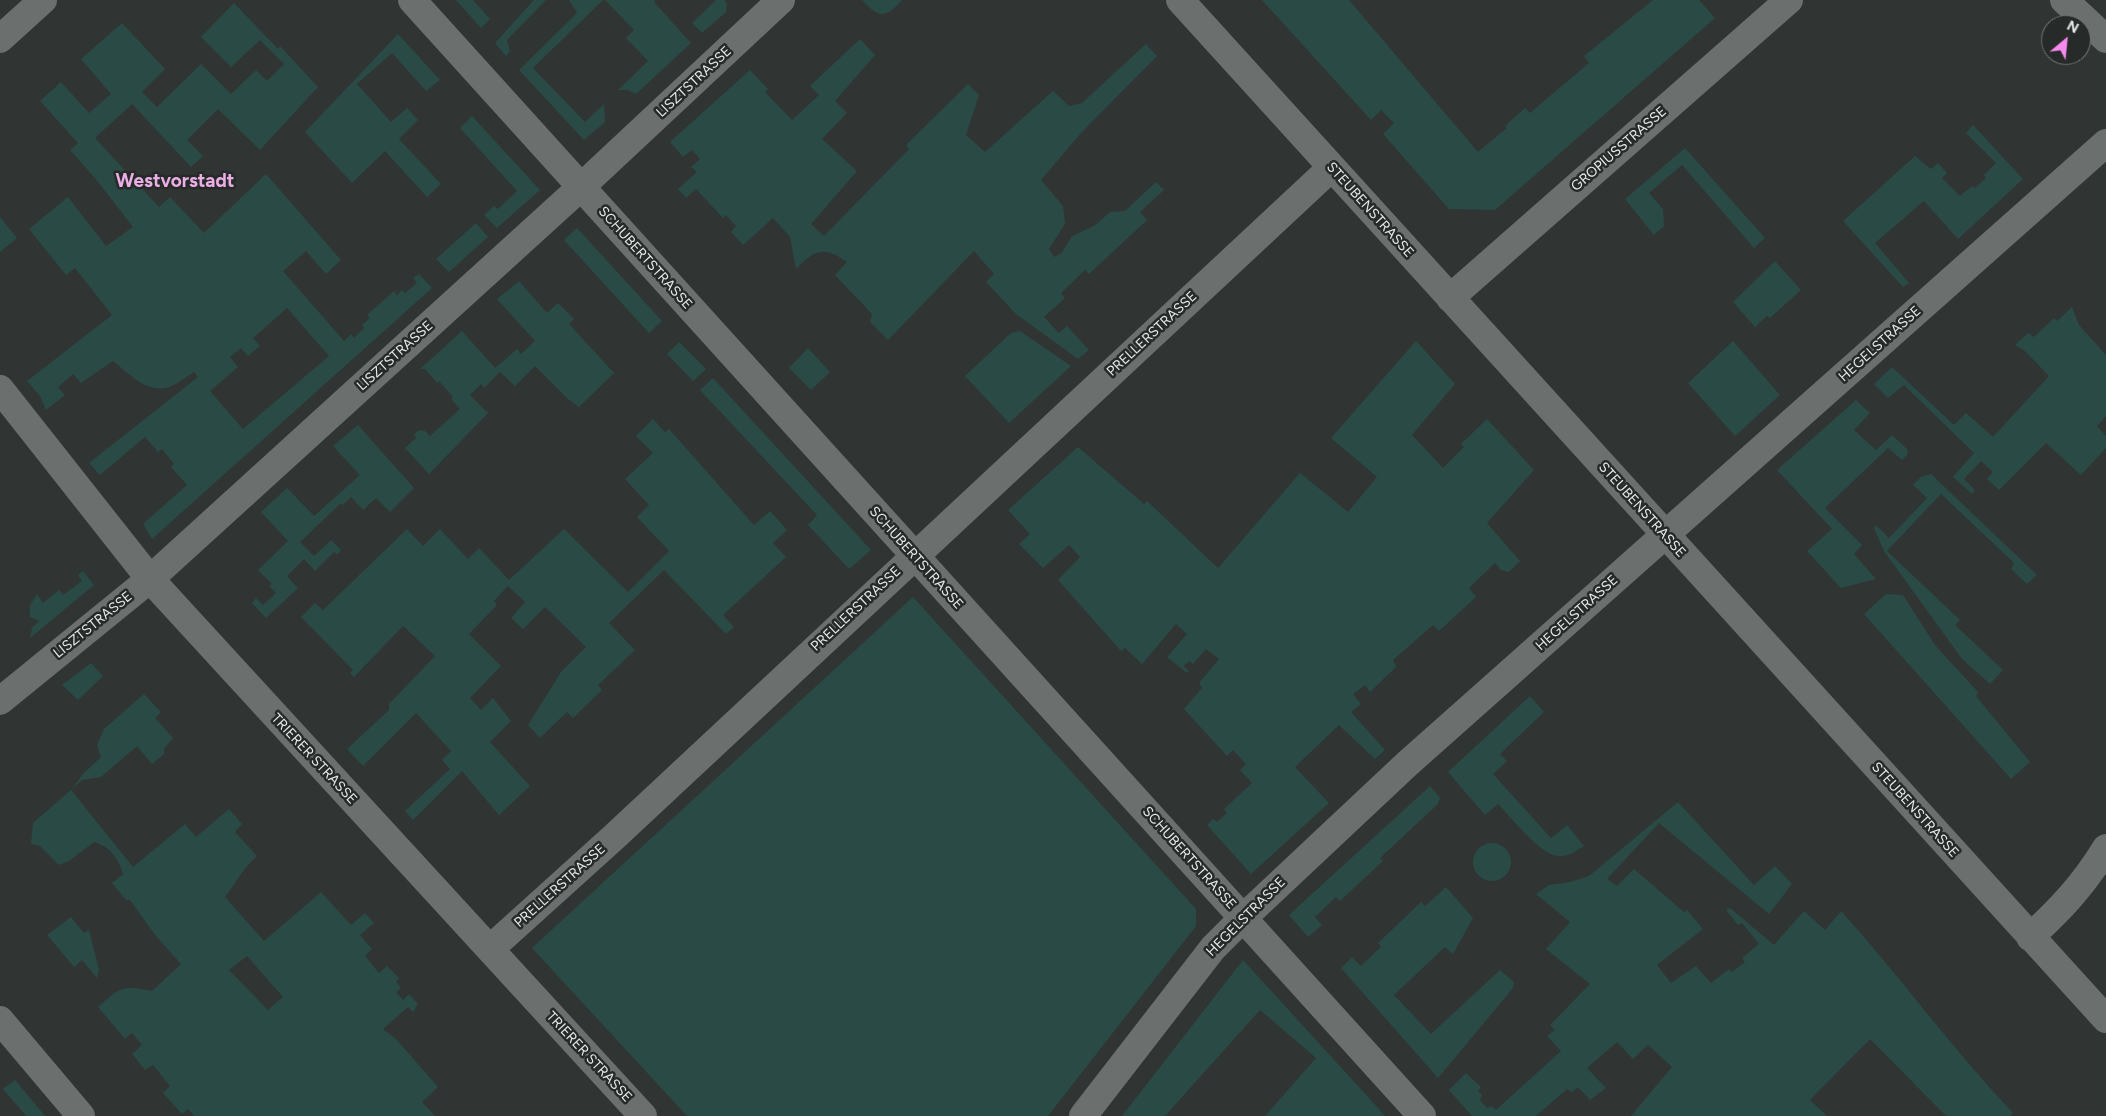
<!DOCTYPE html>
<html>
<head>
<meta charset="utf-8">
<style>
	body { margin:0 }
	#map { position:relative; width:2106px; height:1116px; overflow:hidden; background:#303433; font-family:Figtree,sans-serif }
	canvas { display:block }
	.north { position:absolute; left:2041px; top:15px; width:50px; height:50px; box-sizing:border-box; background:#262a29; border:1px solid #747776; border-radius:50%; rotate:28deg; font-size:14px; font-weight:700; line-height:20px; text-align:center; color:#e8eaea }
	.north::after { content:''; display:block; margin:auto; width:18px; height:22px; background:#f689ee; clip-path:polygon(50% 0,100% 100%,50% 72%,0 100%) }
</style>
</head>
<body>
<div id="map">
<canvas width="2106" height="1116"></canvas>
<div class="north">N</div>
</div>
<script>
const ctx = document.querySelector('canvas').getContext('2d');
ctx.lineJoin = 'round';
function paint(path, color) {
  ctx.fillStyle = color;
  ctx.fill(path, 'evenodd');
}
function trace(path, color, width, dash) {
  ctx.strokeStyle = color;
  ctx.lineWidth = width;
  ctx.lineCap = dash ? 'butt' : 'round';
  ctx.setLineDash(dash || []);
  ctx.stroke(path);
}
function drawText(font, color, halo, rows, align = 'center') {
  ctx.font = font + ' Figtree,sans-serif';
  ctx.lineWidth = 5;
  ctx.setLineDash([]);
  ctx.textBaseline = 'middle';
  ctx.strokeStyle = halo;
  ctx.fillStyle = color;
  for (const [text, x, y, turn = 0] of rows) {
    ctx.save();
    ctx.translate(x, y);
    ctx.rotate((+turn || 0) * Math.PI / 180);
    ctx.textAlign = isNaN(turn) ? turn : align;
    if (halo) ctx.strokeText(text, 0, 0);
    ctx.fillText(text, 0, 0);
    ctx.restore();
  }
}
paint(new Path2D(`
	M456,0H473L490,19L481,28Z
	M534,0H546L507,40L510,51L506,56L495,43Z
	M569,0H603L533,68L585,122L604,104L605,122L584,140L519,70L577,13Z
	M605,0H655L654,2L691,43L636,94L627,90H618L648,61L626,38L634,30Z
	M716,0H724L727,3L726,12L702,33L692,23Z
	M862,0H902C885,19 879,18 862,0Z
	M1262,0H1349L1478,152L1507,128L1505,126L1525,108L1530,113L1589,63L1584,56L1653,0H1699L1715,18L1495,210L1449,209L1383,134L1394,123L1381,110L1371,120Z
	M234,3L278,49L280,46L318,87L260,150L218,109L187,140L203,156L191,167L132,104L95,138L159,207L170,197L204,233L266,174L341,260L326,274L306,251L283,271L344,341L351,334L354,338L364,328L362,325L370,318L367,315L394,291L397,295L402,290L405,293L417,283L413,278L419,274L432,288L152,539L143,524L187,485L171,467L174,464L162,449L158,452L145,437L100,475L89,463L198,377L194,372C186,377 175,386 166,388C145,392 127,372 113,361L81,383L73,374L58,387L65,395L46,410L40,396L27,381L112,315L75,268L66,275L29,229L68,197L106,246L133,227L95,178L70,150L78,143L40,101L61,82L89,113L111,94L81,59L122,23L165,69L142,92L157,107L201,64L231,94L256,70L267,81L284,64L260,40L231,67L201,37ZM287,308L329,356L243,429L210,391L238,367L230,357L241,348L248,356L260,346L253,338Z
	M398,34L440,80L426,91L392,53L357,84L391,122L407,108L418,120L399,139L441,184L427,197L385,151L352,183L305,132Z
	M860,39L875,55L835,101L847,113L822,139L857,171L811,224L824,236L909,149L906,145L968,84L979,95L966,135L985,152L1053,91L1069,106L1082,103L1146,44L1157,56L1081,133L1041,180L1063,206L1065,224L1049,249L1054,257L1062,253L1072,236L1094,226L1110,212L1125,211L1156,182L1164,190L1140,212L1147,220L1089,274L1085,270L1061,293L1065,298L1044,317L1059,333L1067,326L1089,350L1078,359L1016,314L986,282L994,274L974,251L888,340L870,322L872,314L835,275L847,262C824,245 814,250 796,269L790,237L773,218L743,245L731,232L736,226L726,215L723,218L696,189L686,198L678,189L697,172L691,167L700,159L692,150L683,157L670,142L750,70L768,89L765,92L792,120L819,95L810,86Z
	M472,116L540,190L497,228L484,215L494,206L498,209L517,191L460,128Z
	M1973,125L2023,179L1958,239L1924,201L1875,243L1909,283L1903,287L1843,221L1915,156L1931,169L1938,163L1947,173L1942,178L1960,196L1972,186L1975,188L1986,178L1984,175L1996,163L1966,133Z
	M1685,148L1765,238L1754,248L1682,165L1649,193L1663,209L1664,226L1654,235L1625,199Z
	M0,217L17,238L0,252Z
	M476,223L488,237L449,272L436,259Z
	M577,228L662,321L649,333L564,240Z
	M1775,261L1801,290L1770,318L1767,316L1755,327L1733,302Z
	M519,281L547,313L558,303L574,319L569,324L614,373L579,407L568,399L535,366L515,386L500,372L484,388L481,384L470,395L488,413L429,474L405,448L416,438L414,435L419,430L425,431L430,436L460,409L451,399L453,397L439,381L437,383L425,369H420L462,331L495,368L517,349L521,354L535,341L497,299Z
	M2072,307L2079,325L2106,355V416L2097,426L2106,436V448L2081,475L2046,443L1999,490L1987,479L1993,472L1981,461L1964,479L1975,490L1972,494L1953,477L1974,453L1904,385L1888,398L1874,384L1892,367L1954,425L1966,413L1993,437L2049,376L2024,350L2015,345L2028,333L2034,337L2054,318L2057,321Z
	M1020,331L1071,366L1009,423L965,376L1011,333Z
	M1416,341L1455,384L1412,435L1443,468L1464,447L1461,444L1487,419L1534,470L1487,523L1520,561L1509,572L1501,570L1495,563L1469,588L1476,597L1439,631L1433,625L1393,660L1396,667L1370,692L1365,685L1353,694L1361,704L1351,712L1385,750L1375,759L1339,725L1295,767L1329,803L1251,874L1207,825L1213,819L1217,822L1227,813L1224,809L1252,783L1240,770L1246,764L1233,750L1227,756L1184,709L1202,688L1199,683L1219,659L1206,649L1193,664L1189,661L1184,666L1189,671L1187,673L1167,657L1187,634L1176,624L1142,664L1125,648L1121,651L1058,580L1080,557L1069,545L1043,568L1019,544L1030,534L1008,510L1078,447L1144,504L1147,501L1218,568L1300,473L1348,512L1377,477L1331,438Z
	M1733,341L1780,395L1735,436L1688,383Z
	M679,342L706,369L693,381L667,354Z
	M808,348L830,372L811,390L789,368Z
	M713,378L871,550L849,569L808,525L817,515L700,390Z
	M1856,400L1870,413L1854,430L1876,450L1892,435L1907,449L1908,454L1902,460L1888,448L1825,508L1862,545L1854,554L1876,579L1841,588L1807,551L1832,529L1777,470Z
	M653,419L665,432L669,429L754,525L770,511L787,530L773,543L786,557L723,615L734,627L726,634L664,570L609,623L635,650L598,685L602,690L573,718L567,712L540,738L528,725L561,672L586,647L545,607L523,629L511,618L525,602L508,586L494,601L497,605L469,634L501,666L470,698L481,710L493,698L511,721L490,742L530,786L499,815L462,771L413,820L405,811L450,769L442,760L451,751L416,713L363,766L347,749L389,710V704L435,656L403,626L354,677L350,673L353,670L301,617L315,603L323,610L407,529L423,546L440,529L468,559L479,548L509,580L564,529L628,592L669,551L637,517L649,505L625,479L653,453L636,436Z
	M358,425L414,488L390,512L376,498L363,510L351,497L343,505L341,503L300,542L314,556L331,540L341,550L338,554L334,552L315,571L304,559L287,576L298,588L266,618L252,603L256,598L263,605L276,593L269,586L272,584L258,570L288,541L261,512L287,488L314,516L360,475L333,446Z
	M1931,474L2037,575L2027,584L2011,569L2014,563L1941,494L1887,551L1960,620L1955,625L2003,670L1990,684L1962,659L1884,551L1874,528L1876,525L1889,538L1927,498L1913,485L1921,477Z
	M83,571L94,585L30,638L32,628L39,621L30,617V605L37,594L43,603L59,590L63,595L82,581L78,575Z
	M1886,594L1903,595L1935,645L1978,692L1976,696L2030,762L2011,779L1864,614Z
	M913,597L1196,909V926L1048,1116H687L532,948Z
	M91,663L103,676L78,700L62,685Z
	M144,694L161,712L155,718L173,738L164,749V754L152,764L137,746L101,777L82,780L71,790L133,867L185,824L196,837L229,809L242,824L235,832L257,856C243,868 236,883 225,897L264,941L321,892L351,925L365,913L374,923L360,935L372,949L365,956L379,973L387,966L399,978L396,981L401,988L396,992L403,1000L409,994L418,1004L413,1012L408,1007L383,1029L396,1039L438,1087L422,1102L435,1116H194L188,1109L182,1114L163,1093L170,1086L153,1065L145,1070L132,1054L142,1045L132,1033L125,1039L98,1007C121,987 121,985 152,991L181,964L155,935L130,900H126L112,883L123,874C118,858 111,847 94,842L69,861L59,865L40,846L31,844L33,823L71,790L83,774L101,757L97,745L104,729ZM247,956L283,997L268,1010L229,970Z
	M1530,696L1544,712L1500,754L1507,761L1493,774L1551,838L1567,825L1584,846C1576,851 1568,857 1558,856C1539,854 1512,818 1498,804L1485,815L1448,772Z
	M1430,786L1440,798L1438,804L1380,858L1383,861L1340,901L1336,897L1315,917L1322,925L1308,937L1289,915Z
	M1678,802L1754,885L1775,866L1792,884L1769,914L1659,823L1607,879L1617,886L1634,869L1684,912L1687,910L1703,929L1657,965L1671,983L1696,966L1711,983L1729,969L1732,972L1745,962L1742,958L1759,944L1742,923L1738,925L1726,910L1730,908L1774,945L1804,911L1825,930L1841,911C1900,976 1952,1049 2013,1113L2010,1116H1946L1870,1039L1810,1100L1827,1116H1631L1672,1067L1648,1045L1633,1059L1617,1042L1587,1068L1606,1088L1590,1100L1578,1087L1572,1092L1567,1089L1536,1116H1472L1449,1090L1466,1073L1481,1087L1478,1091L1482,1095L1480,1100L1487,1108L1492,1106L1496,1110L1561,1051L1547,1036L1555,1030L1550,1025L1590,984L1546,949L1570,922L1536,894L1549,885L1570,882L1589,876Z
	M1473 862a19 19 0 1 1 38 0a19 19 0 1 1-38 0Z
	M1446,887L1473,918L1453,954L1445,947L1394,995L1431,1034L1500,970L1514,982L1513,988L1438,1078L1341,968L1352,957L1361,966L1381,947L1378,943L1421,902L1425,906Z
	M71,917L84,933L89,930L99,970L97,978L82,960L74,967L47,935Z
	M1243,960L1379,1109L1385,1116H1265L1316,1058L1260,1010L1165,1116H1122Z
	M15,1080L45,1116H26L3,1089Z`), '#2a4b45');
trace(new Path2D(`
	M412,0L1422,1116
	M1180,0L2106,1019
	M2064,0L2106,39
	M0,39L43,0
	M1450,298L1789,0
	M0,389L150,579L643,1116
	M0,701L150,579L581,187L781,0
	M2030,937C2061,909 2084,884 2106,848
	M490,949L614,837L1331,168
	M0,1020L81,1116
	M1083,1116L1213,948L1243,918L1407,764L2106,143`), '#6b6f6e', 28);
drawText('14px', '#e8eaea', '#262a29', [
	["LISZTSTRASSE",694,82,-43],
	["GROPIUSSTRASSE",1619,149,-41],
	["STEUBENSTRASSE",1370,210,48],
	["SCHUBERTSTRASSE",645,258,48],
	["PRELLERSTRASSE",1152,334,-43],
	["HEGELSTRASSE",1880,344,-42],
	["LISZTSTRASSE",395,356,-42],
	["STEUBENSTRASSE",1642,510,48],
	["SCHUBERTSTRASSE",916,558,48],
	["PRELLERSTRASSE",856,609,-43],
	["HEGELSTRASSE",1577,613,-42],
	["LISZTSTRASSE",93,625,-39],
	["TRIERER STRASSE",314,759,47],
	["STEUBENSTRASSE",1915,810,48],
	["SCHUBERTSTRASSE",1189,858,48],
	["PRELLERSTRASSE",560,886,-42],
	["HEGELSTRASSE",1246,917,-45],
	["TRIERER STRASSE",589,1057,47]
]);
drawText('bold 19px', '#ebaee5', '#262a29', [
	["Westvorstadt",175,181]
]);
</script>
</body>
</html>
